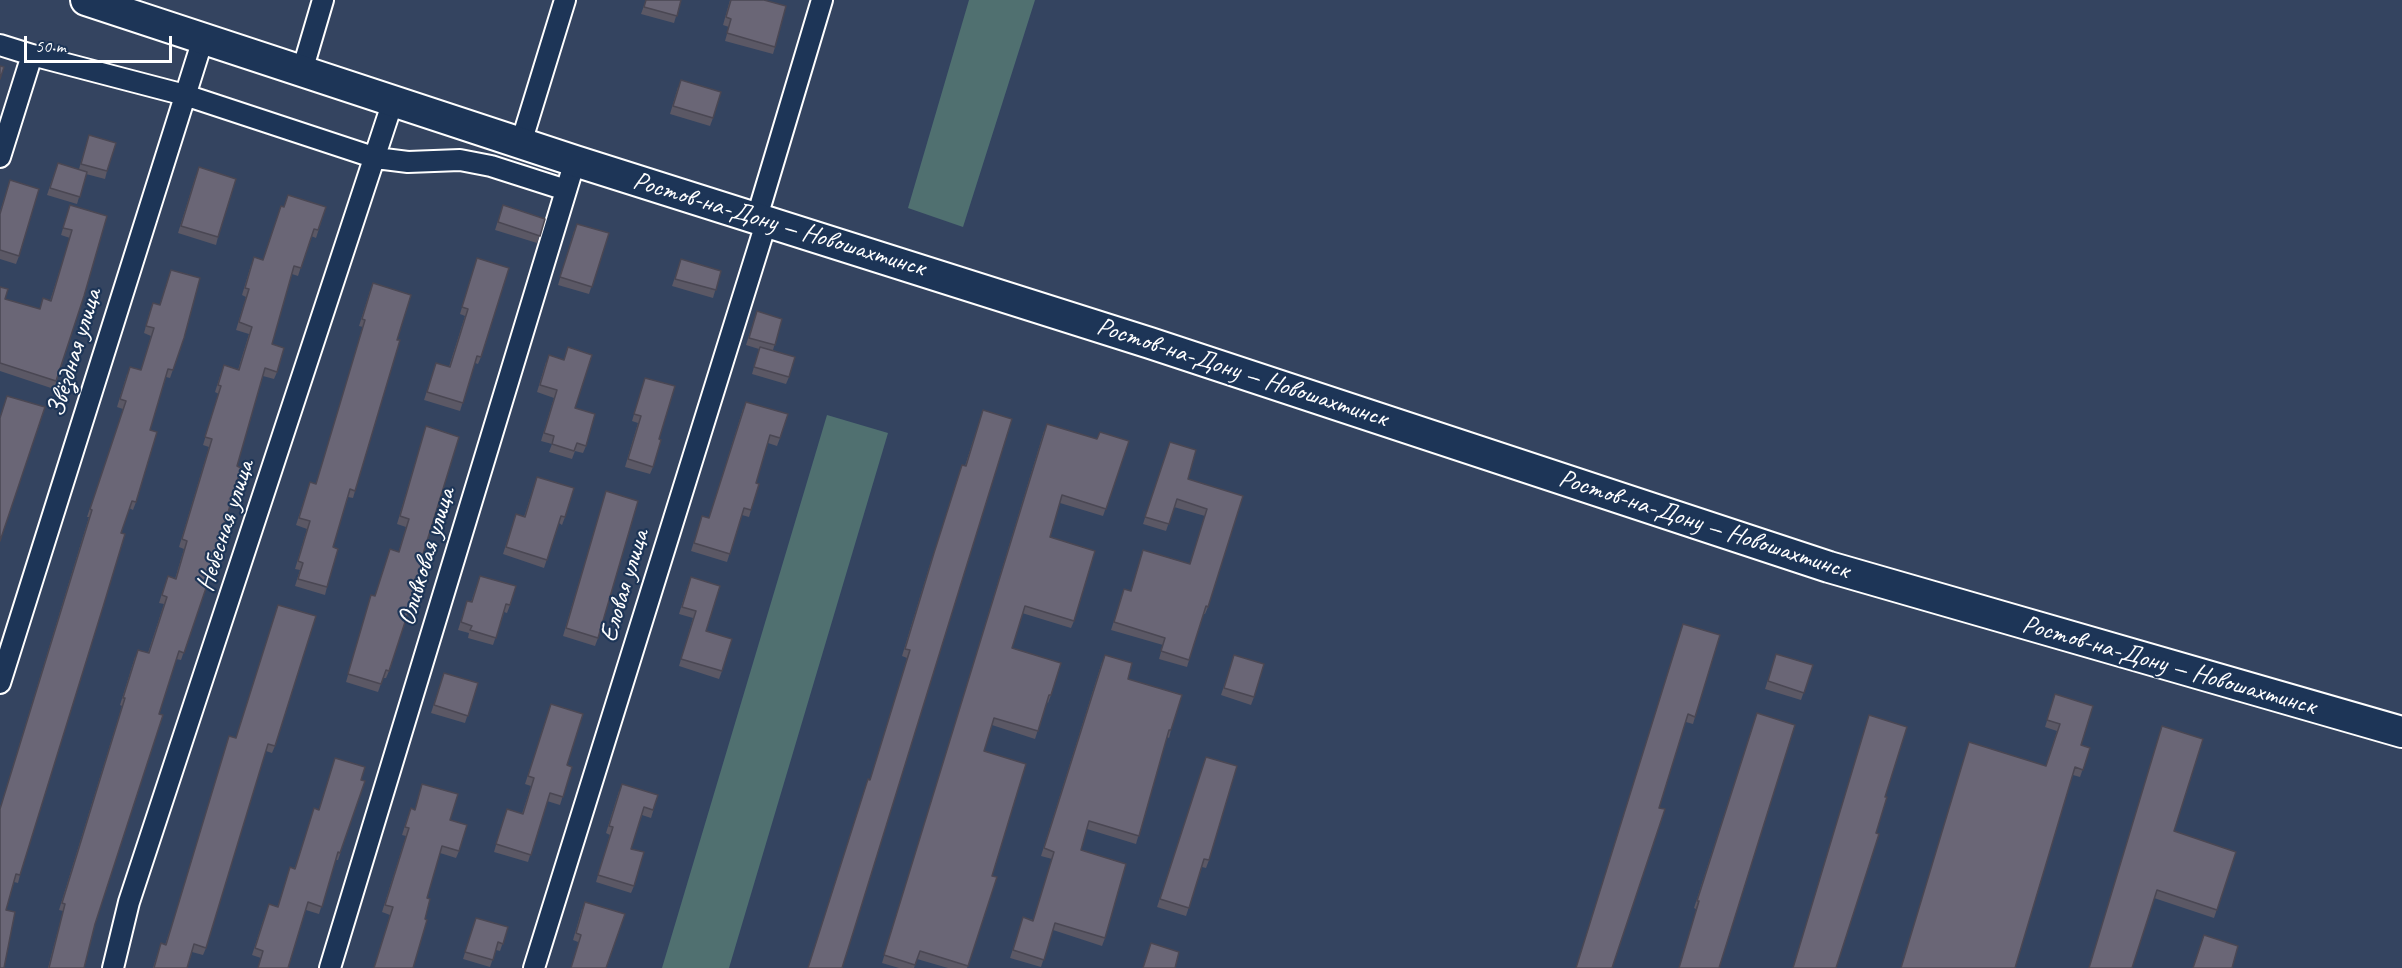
<!DOCTYPE html>
<html>
<head>
<meta charset="utf-8">
<style>
	body { margin:0 }
	#map { position:relative; width:2402px; height:968px; overflow:hidden; background:#344460; font-family:Caveat,sans-serif }
	canvas { display:block }
	.scale { position:absolute; left:24px; top:36px; width:148px; height:27px; box-sizing:border-box; border:3px solid #fff; border-top:0; padding-left:8px; font-size:18px; line-height:21px; white-space:nowrap; color:#fff; -webkit-text-stroke:4px #1d3557; paint-order:stroke }
</style>
</head>
<body>
<div id="map">
<canvas width="2402" height="968"></canvas>
<div class="scale">50 m</div>
</div>
<script>
const ctx = document.querySelector('canvas').getContext('2d');
ctx.lineJoin = 'round';
function paint(path, color) {
  ctx.fillStyle = color;
  ctx.fill(path, 'evenodd');
}
function trace(path, color, width, dash) {
  ctx.strokeStyle = color;
  ctx.lineWidth = width;
  ctx.lineCap = dash ? 'butt' : 'round';
  ctx.setLineDash(dash || []);
  ctx.stroke(path);
}
function drawText(font, color, halo, rows, align = 'center') {
  ctx.font = font + ' Caveat,sans-serif';
  ctx.lineWidth = 4.5;
  ctx.setLineDash([]);
  ctx.textBaseline = 'middle';
  ctx.strokeStyle = halo;
  ctx.fillStyle = color;
  for (const [text, x, y, turn = 0] of rows) {
    ctx.save();
    ctx.translate(x, y);
    ctx.rotate((+turn || 0) * Math.PI / 180);
    ctx.textAlign = isNaN(turn) ? turn : align;
    if (halo) ctx.strokeText(text, 0, 0);
    ctx.fillText(text, 0, 0);
    ctx.restore();
  }
}
paint(new Path2D(`
	M969,0H1035L963,227L908,208Z
	M827,415L888,433L729,968H662Z`), '#507070');
const street = new Path2D(`
	M0,45L32,55L185,95L376,158L408,162L460,160L491,166L566,190
	M305,61L323,0
	M525,130L565,0
	M0,157L32,55
	M760,207L822,0
	M0,683L203,39
	M113,968L129,902L393,101
	M330,968L575,161
	M534,968L767,220`);
const primary = new Path2D(`
	M86,0L575,161L1150,343L1829,567L2402,732`);
trace(street, '#fff', 24);
trace(primary, '#fff', 34);
trace(street, '#1d3557', 20);
trace(primary, '#1d3557', 30);
paint(new Path2D(`
	M646,0H681L674,23L641,14Z
	M730,0H764L775,47L773,54L725,41L729,27L723,25Z
	M678,87L713,118L710,126L670,114Z
	M89,135L107,171L105,179L86,174L77,204L47,195L55,171L79,169Z
	M196,175L218,237L216,245L178,233Z
	M10,180L19,256L16,264L0,259V212Z
	M70,205L84,296L54,389L0,371V287L5,299L39,309L50,301L70,238L61,235Z
	M503,205L545,219L537,243L495,230Z
	M284,206L326,207L316,238L311,236L298,276L292,274L272,344L277,372L274,379L263,376L237,466L206,588L181,660L176,659L95,924L84,968H48L63,911L59,910L122,706L120,705L135,657L148,653L164,604L159,603L165,584L175,579L184,549L179,547L209,447L203,445L219,394L215,392L221,373L238,370L249,334L236,330L246,297L242,295L251,265L263,260Z
	M574,231L609,233L589,294L558,285Z
	M477,258L481,357L478,364L475,363L460,411L424,400L436,363L449,367L465,316L460,314Z
	M681,259L721,271L713,298L672,286Z
	M370,291L397,340L355,491L353,498L348,497L333,547L327,587L325,595L295,586L300,570L295,569L307,529L296,525L310,482L316,484L363,327L359,326Z
	M150,311L184,338L170,378L166,377L150,430L136,502L133,510L129,508L121,533L20,875L18,883L14,882L6,910L4,968L0,808L89,517H87L123,409L117,407L127,374L141,370L151,336L144,333Z
	M757,311L782,319L773,350L789,377L786,384L752,374L759,349L746,345Z
	M546,362L575,408L586,446L583,453L575,451L572,459L549,452L552,444L541,441L554,398L537,392Z
	M645,378L659,439L653,467L650,474L625,467L638,423L632,421Z
	M743,409L780,438L777,446L768,443L756,483L751,510L749,517L742,515L727,562L691,551L700,523L709,518Z
	M983,410L870,780L907,658L902,656L931,561L965,466Z
	M426,426L423,554L389,671L386,678H383L378,692L346,682L371,595L374,596L399,551L406,527L397,524Z
	M1044,431L1097,439L1129,441L1103,516L1060,503L1050,537L1074,621L1071,628L1022,613L1012,648L1051,695L1048,703L1047,702L1035,739L992,725L984,751L992,876L997,877L967,968H948L917,959L914,968H899L882,963Z
	M1170,442L1188,479L1243,496L1208,607L1205,614H1203L1187,667L1159,659L1163,645L1111,630L1122,596L1131,590L1190,564L1205,516L1174,507L1166,531L1143,524Z
	M537,477L565,517L562,525L559,523L544,568L503,554L516,514L524,517Z
	M606,491L598,638L595,646L563,636Z
	M480,576L510,605L507,613L504,612L493,645L468,638L469,633L458,630L467,601L471,602Z
	M688,585L722,671L719,679L679,666L693,618L679,614Z
	M276,612L275,746L272,753L266,751L206,948L203,955L192,952L187,968H153L161,943L165,945L236,738Z
	M1680,631L1695,717L1693,724L1686,722Z
	M1774,661L1813,665L1801,700L1765,689Z
	M1102,662L1128,679L1171,730L1169,738L1167,737L1136,844L1087,829L1081,850L1105,938L1102,946L1053,930L1041,967L1010,958L1023,917L1033,920L1052,859L1041,856Z
	M1232,662L1254,697L1251,705L1221,695Z
	M444,673L478,683L465,723L431,713Z
	M2053,702L2081,745L2090,748L2080,777L2073,775L1901,968L1969,742L2046,766L2057,731L2045,727Z
	M551,704L567,765L572,767L560,805L547,801L528,862L494,852L504,817L522,814L531,786L525,784Z
	M1757,713L1696,909L1694,908Z
	M2162,726L2174,831L2236,852L2214,918L2154,898L2132,968H2089Z
	M1206,757L1209,860L1206,868L1202,867L1186,916L1157,907Z
	M361,780L365,781L338,860H336L319,914L306,910L261,958L252,955L266,912L277,907L294,869L319,810Z
	M619,791L658,795L651,818L642,815L631,849L634,886L631,893L596,882L610,835L606,833Z
	M408,816L450,820L459,851L456,858L440,853L427,898L425,919L413,968H374L390,915L382,912L406,836L402,835Z
	M582,909L625,914L578,942L573,940Z
	M476,918L508,927L500,951L496,950L490,967L463,959Z`), '#5b5865');
const building = new Path2D(`
	M646,0H681L677,16L644,7Z
	M731,0H764L786,6L775,47L727,33L731,19L726,17Z
	M0,66L4,67L0,79Z
	M681,80L721,92L713,118L673,106Z
	M89,135L116,143L107,171L81,164Z
	M58,163L87,172L80,197L50,188Z
	M199,167L236,179L218,237L181,226Z
	M10,180L39,189L19,256L0,250V214Z
	M288,195L326,207L318,230L314,229L301,268L294,266L272,344L284,348L277,372L265,368L237,466L241,468L206,588L184,653L179,651L159,714L163,715L95,924L84,968H49L65,904L62,903L125,698H123L138,650L149,653L167,597L162,595L168,576L176,579L187,541L182,539L212,439L205,437L221,386L218,385L224,365L239,370L252,327L239,322L249,289L245,288L254,257L263,260L281,206L284,207Z
	M70,205L107,216L84,296L56,381L0,363V287L8,289L5,299L40,309L43,298L51,301L72,230L63,228Z
	M503,205L545,219L540,236L498,222Z
	M577,224L609,233L592,287L560,277Z
	M477,258L509,268L481,357L477,356L463,403L427,392L436,363L450,367L468,309L462,307Z
	M681,259L721,271L716,290L675,279Z
	M171,270L200,278L184,338L173,370L168,369L150,430L157,432L136,502L132,501L121,533L125,534L103,607L20,875L16,874L6,910L15,912L4,968H0V809L92,510L90,509L126,401L120,399L130,367L141,370L154,328L146,326L153,303L160,305Z
	M373,283L411,295L397,340H400L355,491L350,489L333,547L338,549L327,587L298,579L303,563L298,561L310,521L299,518L310,482L316,484L365,320L362,319Z
	M757,311L782,319L775,345L749,338Z
	M568,347L592,355L575,408L595,414L586,446L577,443L574,451L552,444L554,436L544,433L557,390L540,385L549,355L564,360Z
	M760,347L795,357L789,377L754,367Z
	M645,378L675,386L659,439L661,440L653,467L628,459L641,416L634,414Z
	M7,396L45,407L0,541V418Z
	M746,402L788,414L780,438L770,435L756,483L759,484L751,510L744,508L730,554L694,543L702,516L709,518Z
	M983,410L1012,419L853,933L842,968H808L868,779L870,780L910,650L905,649L934,553L962,465L966,466Z
	M1047,424L1097,439L1100,432L1129,441L1106,509L1062,495L1050,537L1095,551L1074,621L1025,606L1012,648L1061,663L1051,695H1049L1038,731L994,718L984,751L1026,764L992,876L997,877L968,966L920,951L915,965L884,955Z
	M426,426L459,437L423,554L427,555L389,671L386,670L381,684L348,674L371,595L375,596L390,549L399,552L409,519L400,516Z
	M1170,442L1196,450L1188,479L1243,496L1208,607L1206,606L1189,660L1161,651L1165,638L1114,622L1124,589L1131,591L1143,550L1190,564L1207,509L1177,499L1169,524L1145,517Z
	M537,477L574,488L565,517L561,516L547,560L506,547L516,514L525,517Z
	M606,491L638,501L598,638L566,628Z
	M480,576L516,586L510,605L506,604L496,638L470,630L472,626L461,622L467,601L472,602Z
	M691,577L720,586L706,631L732,639L722,671L681,659L696,611L682,607Z
	M278,605L316,616L275,746L268,744L206,948L194,944L187,968H154L161,943L166,945L229,736L236,738Z
	M1683,624L1720,635L1695,717L1688,714L1659,808L1665,809L1612,968H1576Z
	M1776,654L1813,665L1804,693L1768,681Z
	M1105,655L1132,663L1128,679L1182,695L1171,730H1169L1139,836L1089,821L1081,850L1126,864L1105,938L1055,923L1044,960L1013,950L1023,917L1033,921L1054,852L1044,848Z
	M1234,655L1264,664L1254,697L1224,688Z
	M444,673L478,683L468,716L434,705Z
	M2055,694L2093,706L2081,745L2090,748L2083,770L2075,767L2015,968H1901L1969,742L2046,766L2060,724L2047,720Z
	M551,704L583,714L567,765L572,767L563,797L550,793L531,855L496,844L507,809L523,814L534,778L528,776Z
	M1757,713L1795,725L1719,968H1679L1699,901H1697Z
	M1869,715L1907,727L1885,797H1887L1876,833L1879,834L1836,968H1793Z
	M2162,726L2203,739L2174,831L2236,852L2217,910L2157,890L2132,968H2089Z
	M1206,757L1237,766L1209,860L1204,859L1189,908L1160,899Z
	M335,758L365,767L361,780L365,781L340,853L338,852L322,907L308,902L288,968H258L263,951L255,948L269,904L278,907L290,867L295,869L314,808L319,810Z
	M422,784L458,794L450,820L467,825L459,851L442,846L427,898L430,899L425,919L427,920L413,968H374L393,907L385,905L409,828L405,827L411,808L415,810Z
	M622,784L658,795L653,810L644,807L631,849L644,852L634,886L598,875L613,827L609,826Z
	M585,902L625,914L606,968H571L581,935L576,933Z
	M476,918L508,927L503,944L498,942L493,960L465,952Z
	M2204,935L2238,946L2232,968H2193Z
	M1151,943L1179,952L1175,968H1143Z`);
paint(building, '#6a6676');
trace(building, '#4a4753', 1.5);
drawText('26px', '#fff', '#1d3557', [
	["Ростов-на-Дону — Новошахтинск",779,225,17],
	["Звёздная улица",75,353,-73],
	["Ростов-на-Дону — Новошахтинск",1242,373,18],
	["Ростов-на-Дону — Новошахтинск",1704,525,18],
	["Небесная улица",226,526,-72],
	["Оливковая улица",427,557,-73],
	["Еловая улица",625,586,-73],
	["Ростов-на-Дону — Новошахтинск",2169,666,16]
]);
</script>
</body>
</html>
